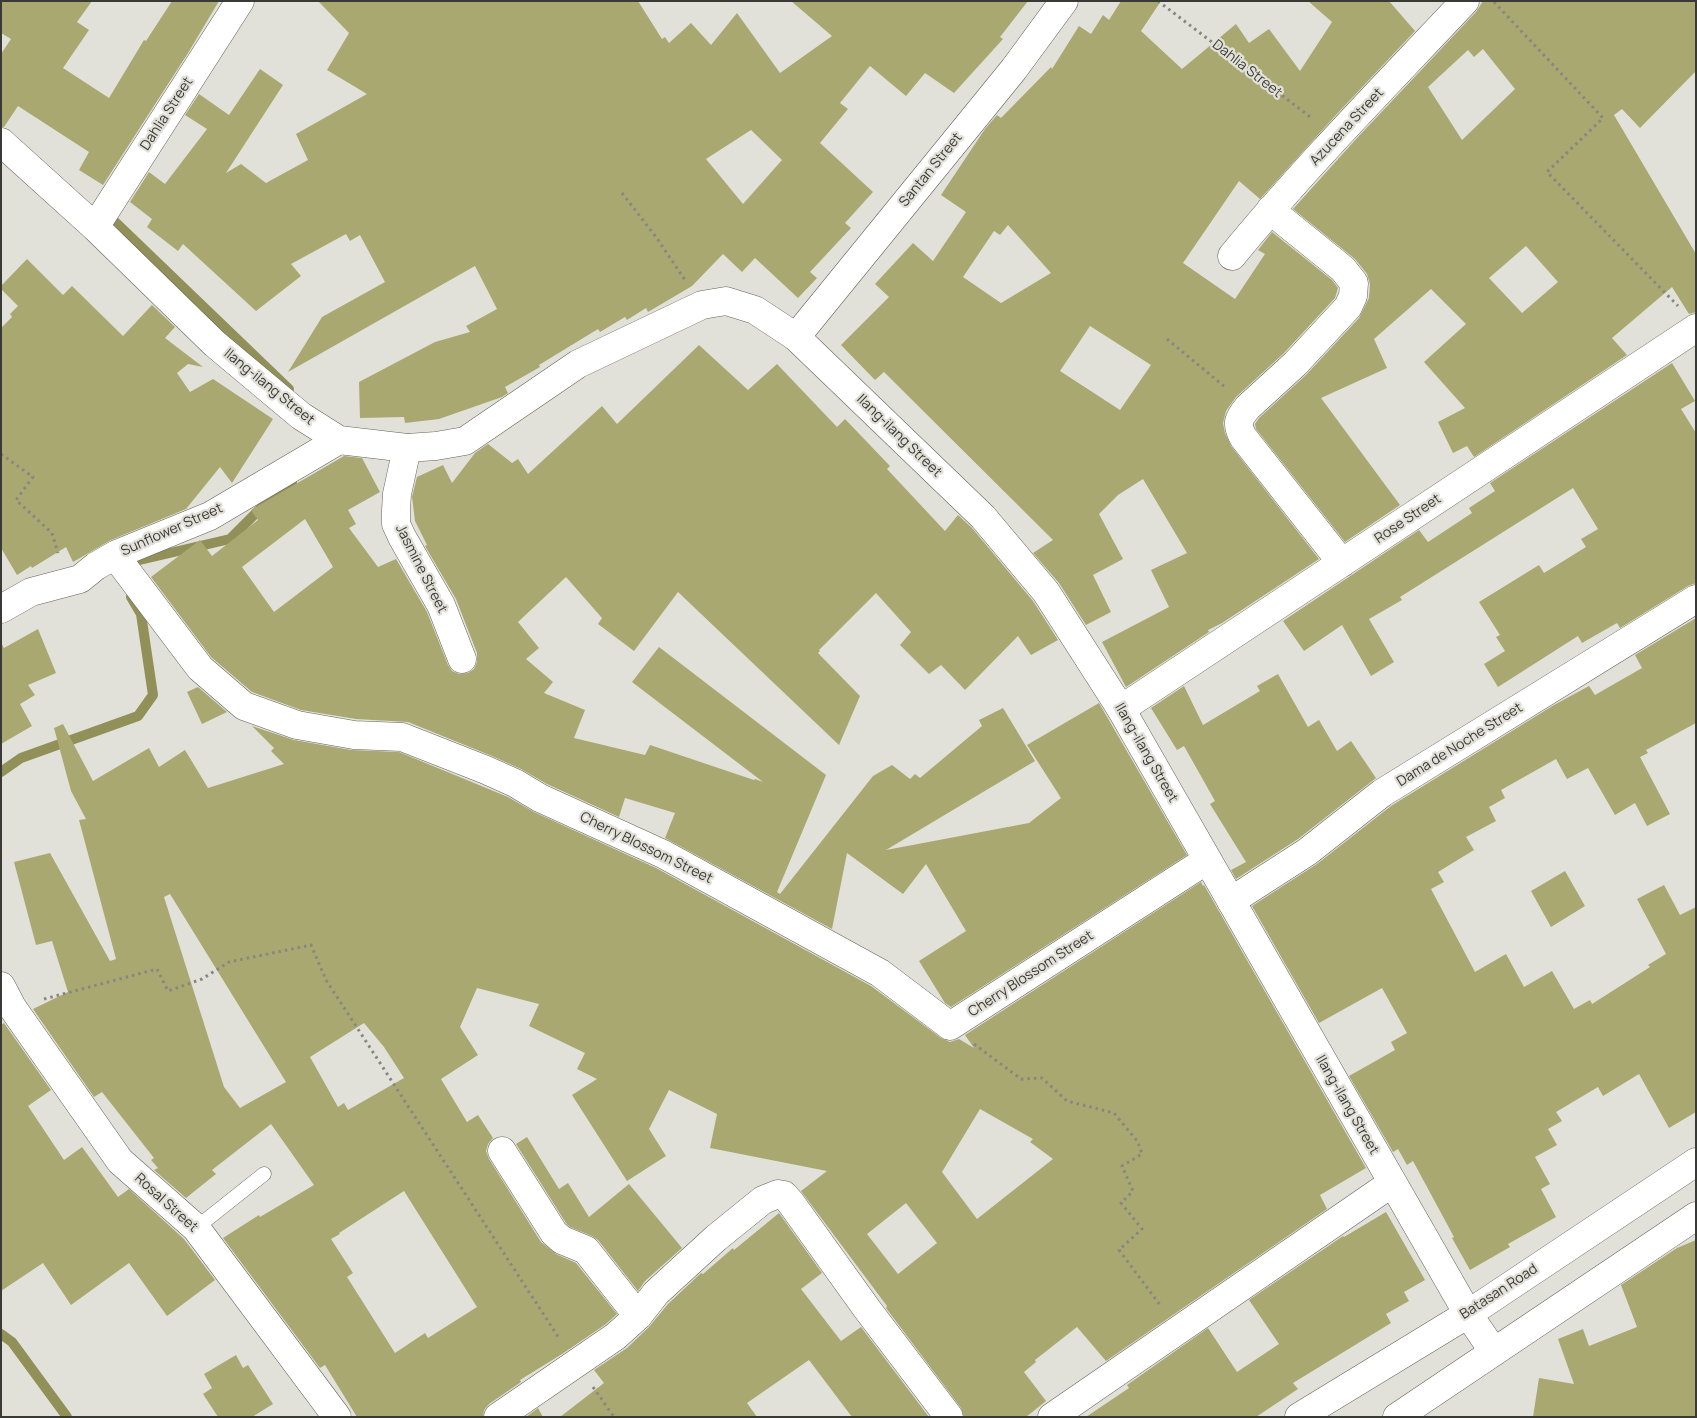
<!DOCTYPE html>
<html>
<head>
<meta charset="utf-8">
<style>
	body { margin:0 }
	#map { position:relative; width:1697px; height:1418px; overflow:hidden; background:#e1e1d9; font-family:Manrope,sans-serif }
	canvas { display:block }
	.frame { position:absolute; inset:0; border:2px solid #393936; pointer-events:none }
</style>
</head>
<body>
<div id="map">
<canvas width="1697" height="1418"></canvas>
<div class="frame"></div>
</div>
<script>
const ctx = document.querySelector('canvas').getContext('2d');
ctx.lineJoin = 'round';
function trace(path, color, width, dash) {
  ctx.strokeStyle = color;
  ctx.lineWidth = width;
  ctx.lineCap = dash ? 'butt' : 'round';
  ctx.setLineDash(dash || []);
  ctx.stroke(path);
}
function paint(path, color) {
  ctx.fillStyle = color;
  ctx.fill(path, 'evenodd');
}
function drawText(font, color, halo, rows, align = 'center') {
  ctx.font = font + ' Manrope,sans-serif';
  ctx.lineWidth = 4.5;
  ctx.setLineDash([]);
  ctx.textBaseline = 'middle';
  ctx.strokeStyle = halo;
  ctx.fillStyle = color;
  for (const [text, x, y, turn = 0] of rows) {
    ctx.save();
    ctx.translate(x, y);
    ctx.rotate((+turn || 0) * Math.PI / 180);
    ctx.textAlign = isNaN(turn) ? turn : align;
    if (halo) ctx.strokeText(text, 0, 0);
    ctx.fillText(text, 0, 0);
    ctx.restore();
  }
}
trace(new Path2D(`
	M111,213L109,216L289,389
	M127,565L131,562L230,539L274,495L292,483
	M1,772L21,758L138,716L153,695L141,614L131,597
	M1,1334L12,1342L67,1417`), '#919059', 10);
paint(new Path2D(`
	M1,1H92L77,22L89,30L63,68L109,98L144,40L146,41L172,1H219L188,53L103,185L79,170L89,152L18,106L4,127H1V54L11,39L1,33Z
	M318,1H638L662,39L665,37L669,43L691,23L711,45L737,13L780,73L832,36L791,1H1028L1000,37L1003,39L954,93L925,73L906,96L870,66L840,103L848,109L820,143L873,192L845,223L851,228L810,272L817,278L798,298L755,258L742,272L723,254L692,286L648,312L646,308L627,320L625,317L600,332L598,329L539,365L540,367L505,387L508,393L502,397L439,419L405,423L404,417L360,418L359,382L435,342L470,332L466,326L497,309L475,266L288,372L322,317L385,282L360,235L350,241L346,234L291,264L301,276L256,311L183,244L178,251L147,227L152,219L130,202L149,172L165,184L207,129L185,115L199,94L229,115L260,69L283,85L226,173L241,164L266,183L308,160L296,134L367,94L327,70L349,33ZM751,130L782,160L743,204L706,159Z
	M1121,1H1161L1141,31L1182,69L1236,24L1249,43L1269,29L1300,71L1332,22L1308,1H1389L1415,31L1335,116L1261,198L1260,199L1239,181L1183,263L1235,299L1265,254L1258,250L1272,232L1332,280L1338,288L1335,298L1284,353L1236,397L1226,411L1223,423L1225,433L1231,446L1319,559L1222,623L1208,630L1209,632L1126,687L1102,642L1169,607L1151,570L1187,553L1143,479L1118,495L1099,514L1123,559L1093,575L1111,612L1086,625L1059,583L1033,553L1053,540L884,372L875,380L841,345L889,297L875,284L913,243L933,261L966,212L941,195L985,129L997,115L1001,118L1051,67L1052,69L1079,26L1091,34L1103,15L1109,20ZM1008,225L1051,273L1001,303L963,277L994,231L1000,235ZM1090,326L1151,365L1120,410L1060,371Z
	M1483,1H1696V71L1640,128L1622,109L1614,115L1696,254V312L1689,314L1672,287L1612,338L1627,355L1474,457L1467,446L1453,453L1438,422L1465,408L1424,362L1466,324L1431,289L1374,339L1387,368L1321,398L1400,505L1345,542L1256,429L1255,424L1259,418L1306,375L1359,318L1369,298L1370,284L1367,274L1355,259L1293,209L1358,137L1476,12ZM1483,49L1515,89L1462,140L1428,87L1468,50L1474,57ZM1526,246L1558,282L1522,313L1489,278Z
	M27,259L63,295L72,286L123,336L152,305L175,327L165,338L203,367L188,364L177,373L190,392L213,379L273,419L232,483L220,467L186,509L111,540L73,562L66,547L32,568L31,566L17,575L1,548V328L12,317L10,314L18,306L1,289V286Z
	M699,345L748,390L777,364L837,427L845,419L890,466L887,469L945,531L958,515L972,528L1033,601L1058,640L1031,655L1018,636L965,690L941,665L929,674L900,645L911,632L876,593L819,650L820,651L818,653L860,696L839,745L678,592L634,651L598,624L602,618L566,577L518,622L539,648L526,659L553,682L544,693L585,710L574,738L645,755L650,745L754,780L755,779L763,782L632,682L659,647L826,775L777,892L780,894L873,776L892,765L910,779L915,774L920,778L982,726L979,720L1003,708L1035,761L886,850L1029,823L1061,798L1027,745L1099,703L1187,855L951,1007L945,1003L919,961L966,931L926,864L903,894L847,853L832,929L665,838L675,813L625,798L619,817L547,784L521,769L492,756L408,722L356,719L301,710L252,692L211,657L151,577L200,540L212,556L258,520L251,510L344,456L362,458L380,492L348,510L356,524L349,528L378,567L396,559L427,612L448,665L452,671L459,674L468,673L474,669L477,662V653L456,599L425,546L427,545L415,521L412,497L417,477L443,465L452,483L475,453L488,444L512,463L518,459L528,474L602,406L617,424ZM305,519L333,567L274,612L242,567Z
	M1672,363L1695,401L1681,409L1696,433V583L1688,586L1620,628L1617,623L1582,643L1578,636L1498,687L1484,664L1505,651L1496,637L1500,635L1479,602L1539,565L1544,573L1586,547L1581,539L1598,529L1573,488L1400,597L1402,600L1369,619L1394,662L1371,676L1342,625L1304,651L1283,621L1419,530L1428,542L1472,513L1469,508L1495,491L1490,483Z
	M1696,618V723L1646,750L1648,753L1640,757L1670,814L1647,826L1635,803L1615,815L1588,768L1567,779L1556,759L1501,790L1505,798L1489,807L1496,821L1466,837L1474,850L1438,872L1444,882L1431,889L1475,972L1506,954L1524,987L1552,971L1574,1009L1590,1000L1592,1004L1650,967L1648,965L1666,954L1637,899L1664,885L1680,915L1696,907V1112L1669,1128L1639,1074L1603,1096L1598,1087L1556,1112L1562,1121L1548,1129L1557,1145L1535,1157L1550,1184L1541,1189L1556,1217L1508,1244L1510,1247L1470,1270L1452,1238L1454,1237L1413,1161L1407,1165L1398,1149L1393,1152L1349,1076L1395,1050L1391,1042L1407,1033L1382,988L1319,1023L1252,906L1317,864L1391,806L1554,705L1589,686L1595,695L1642,668L1635,655Z
	M38,629L56,673L28,685L35,695L20,704L32,726L1,744V643L4,648Z
	M1278,674L1308,727L1319,720L1337,751L1351,741L1376,778L1298,839L1236,879L1231,870L1246,862L1210,804L1215,801L1184,746L1177,750L1151,708L1184,686L1203,725L1260,691L1257,686Z
	M198,687L227,712L202,724L187,692Z
	M63,724L93,781L149,748L159,767L185,750L208,788L284,764L271,751L274,748L252,726L294,740L351,750L399,752L508,797L534,812L656,868L871,986L941,1038L950,1042L959,1039L974,1048L965,1035L1201,882L1203,886L1204,885L1366,1168L1320,1195L1327,1209L1106,1361L1077,1327L1035,1360L1036,1362L1024,1372L1046,1401L1026,1417H964L961,1408L886,1308L887,1306L801,1191L827,1171L710,1148L717,1114L669,1090L649,1129L666,1156L627,1181L572,1095L597,1079L577,1069L585,1053L529,1026L539,1004L477,988L460,1027L478,1055L441,1079L467,1122L478,1115L493,1138L488,1144L486,1151L489,1159L541,1242L556,1254L576,1263L617,1314L606,1324L562,1354L520,1380L521,1382L489,1404L484,1410L483,1417H357L325,1365L320,1368L223,1238L259,1215L260,1217L314,1185L271,1124L212,1170L216,1174L186,1198L154,1170L158,1168L151,1160L154,1158L102,1092L94,1097L33,1009L68,992L52,941L36,945L14,862L50,853L110,961L116,959L79,820L86,819L71,791L54,728ZM170,894L286,1082L240,1108L224,1087L164,897ZM364,1023L384,1047L404,1078L348,1110L344,1103L338,1107L310,1057ZM980,1109L1033,1139L1030,1142L1053,1159L977,1219L942,1172ZM404,1191L477,1307L428,1338L425,1333L395,1353L347,1277L353,1273L331,1239L340,1234L339,1233ZM906,1203L937,1243L898,1274L867,1234Z
	M1565,871L1585,906L1551,927L1531,891Z
	M4,1023L51,1090L28,1106L64,1160L82,1147L118,1197L129,1189L184,1239L215,1280L167,1316L129,1263L71,1305L43,1263L1,1291V1025Z
	M527,1137L559,1189L568,1183L589,1217L629,1184L682,1248L645,1281L638,1291L598,1240L592,1236L570,1227L566,1223L516,1144Z
	M1386,1212L1425,1280L1404,1292L1409,1301L1386,1314L1391,1323L1293,1383L1298,1389L1256,1417H1086L1129,1388L1127,1385L1208,1328L1237,1372L1279,1344L1249,1300L1343,1236L1344,1237Z
	M779,1213L822,1273L801,1289L841,1341L861,1327L929,1417H852L809,1360L747,1403L757,1417H560L604,1383L594,1370L627,1348L649,1327L668,1304L701,1273L703,1274L733,1248L734,1250Z
	M1696,1240V1417H1533L1539,1378L1574,1384L1558,1339L1583,1329L1589,1346L1637,1327L1621,1285L1677,1248Z
	M236,1355L243,1368L248,1365L273,1404L252,1417H218L203,1394L212,1388L204,1374Z
	M538,1408L543,1417H526Z`), '#a9a871');
const lane = new Path2D(`
	M196,1228L264,1174`);
const street = new Path2D(`
	M1270,210L1343,269L1354,283L1353,296L1348,307L1295,364L1248,407C1238,419 1236,423 1243,437L1342,563
	M95,227L240,1
	M1232,256C1305,167 1386,85 1465,1
	M796,337L1014,69L1064,1
	M407,448L397,494L396,510V524L402,537L441,605L462,659
	M117,554L120,562L200,668L244,706L297,725L354,735L402,737L486,770L515,783L540,798L663,854L880,973L950,1026L1207,860
	M1,609L31,592L80,579L96,566L117,554L210,516L339,440
	M1121,709L1696,328
	M1231,901L1307,852L1382,793L1696,599
	M1,986L12,1007L120,1161L196,1228L337,1417
	M502,1151L554,1233L562,1240L586,1250L638,1316
	M498,1417L616,1336L638,1316L656,1293L716,1238L763,1200L778,1194L784,1195L791,1203L867,1309L949,1417
	M1052,1417L1392,1183`);
const secondary = new Path2D(`
	M1,142L95,227L215,344L301,416L339,440L407,448L436,446L465,441L578,364L702,305L726,301L755,310L796,337L983,517L1046,592L1121,709L1468,1314L1494,1352
	M1299,1417L1468,1314L1696,1162
	M1397,1417L1696,1216`);
trace(lane, '#63635c', 15);
trace(street, '#63635c', 29);
trace(secondary, '#63635c', 29);
trace(new Path2D(`
	M1158,1L1313,119
	M1494,2L1603,118L1547,172L1678,306
	M622,193L656,237L685,280
	M1167,339L1225,387
	M1,454L33,477L16,500L52,533L58,553
	M44,999L157,969L168,991L202,979L229,962L311,945L326,980L559,1338
	M974,1044L1021,1079L1042,1078L1067,1101L1114,1113L1138,1142L1142,1154L1122,1166L1133,1191L1121,1203L1142,1229L1119,1250L1160,1305
	M593,1387L614,1417`), '#878782', 3, [2.5, 4]);
trace(lane, '#fff', 14);
trace(street, '#fff', 28);
trace(secondary, '#fff', 28);
drawText('14px', '#393936', '#e1e1d9', [
	["Dahlia Street",1247,69,38],
	["Dahlia Street",167,114,-57],
	["Azucena Street",1347,127,-47],
	["Santan Street",931,170,-51],
	["Ilang-ilang Street",269,387,39],
	["Ilang-ilang Street",899,436,44],
	["Rose Street",1408,519,-34],
	["Sunflower Street",172,530,-24],
	["Jasmine Street",421,569,63],
	["Dama de Noche Street",1460,745,-32],
	["Ilang-ilang Street",1146,753,60],
	["Cherry Blossom Street",646,848,26],
	["Cherry Blossom Street",1031,974,-33],
	["Ilang-ilang Street",1347,1105,60],
	["Rosal Street",166,1203,42],
	["Batasan Road",1499,1292,-33]
]);
</script>
</body>
</html>
